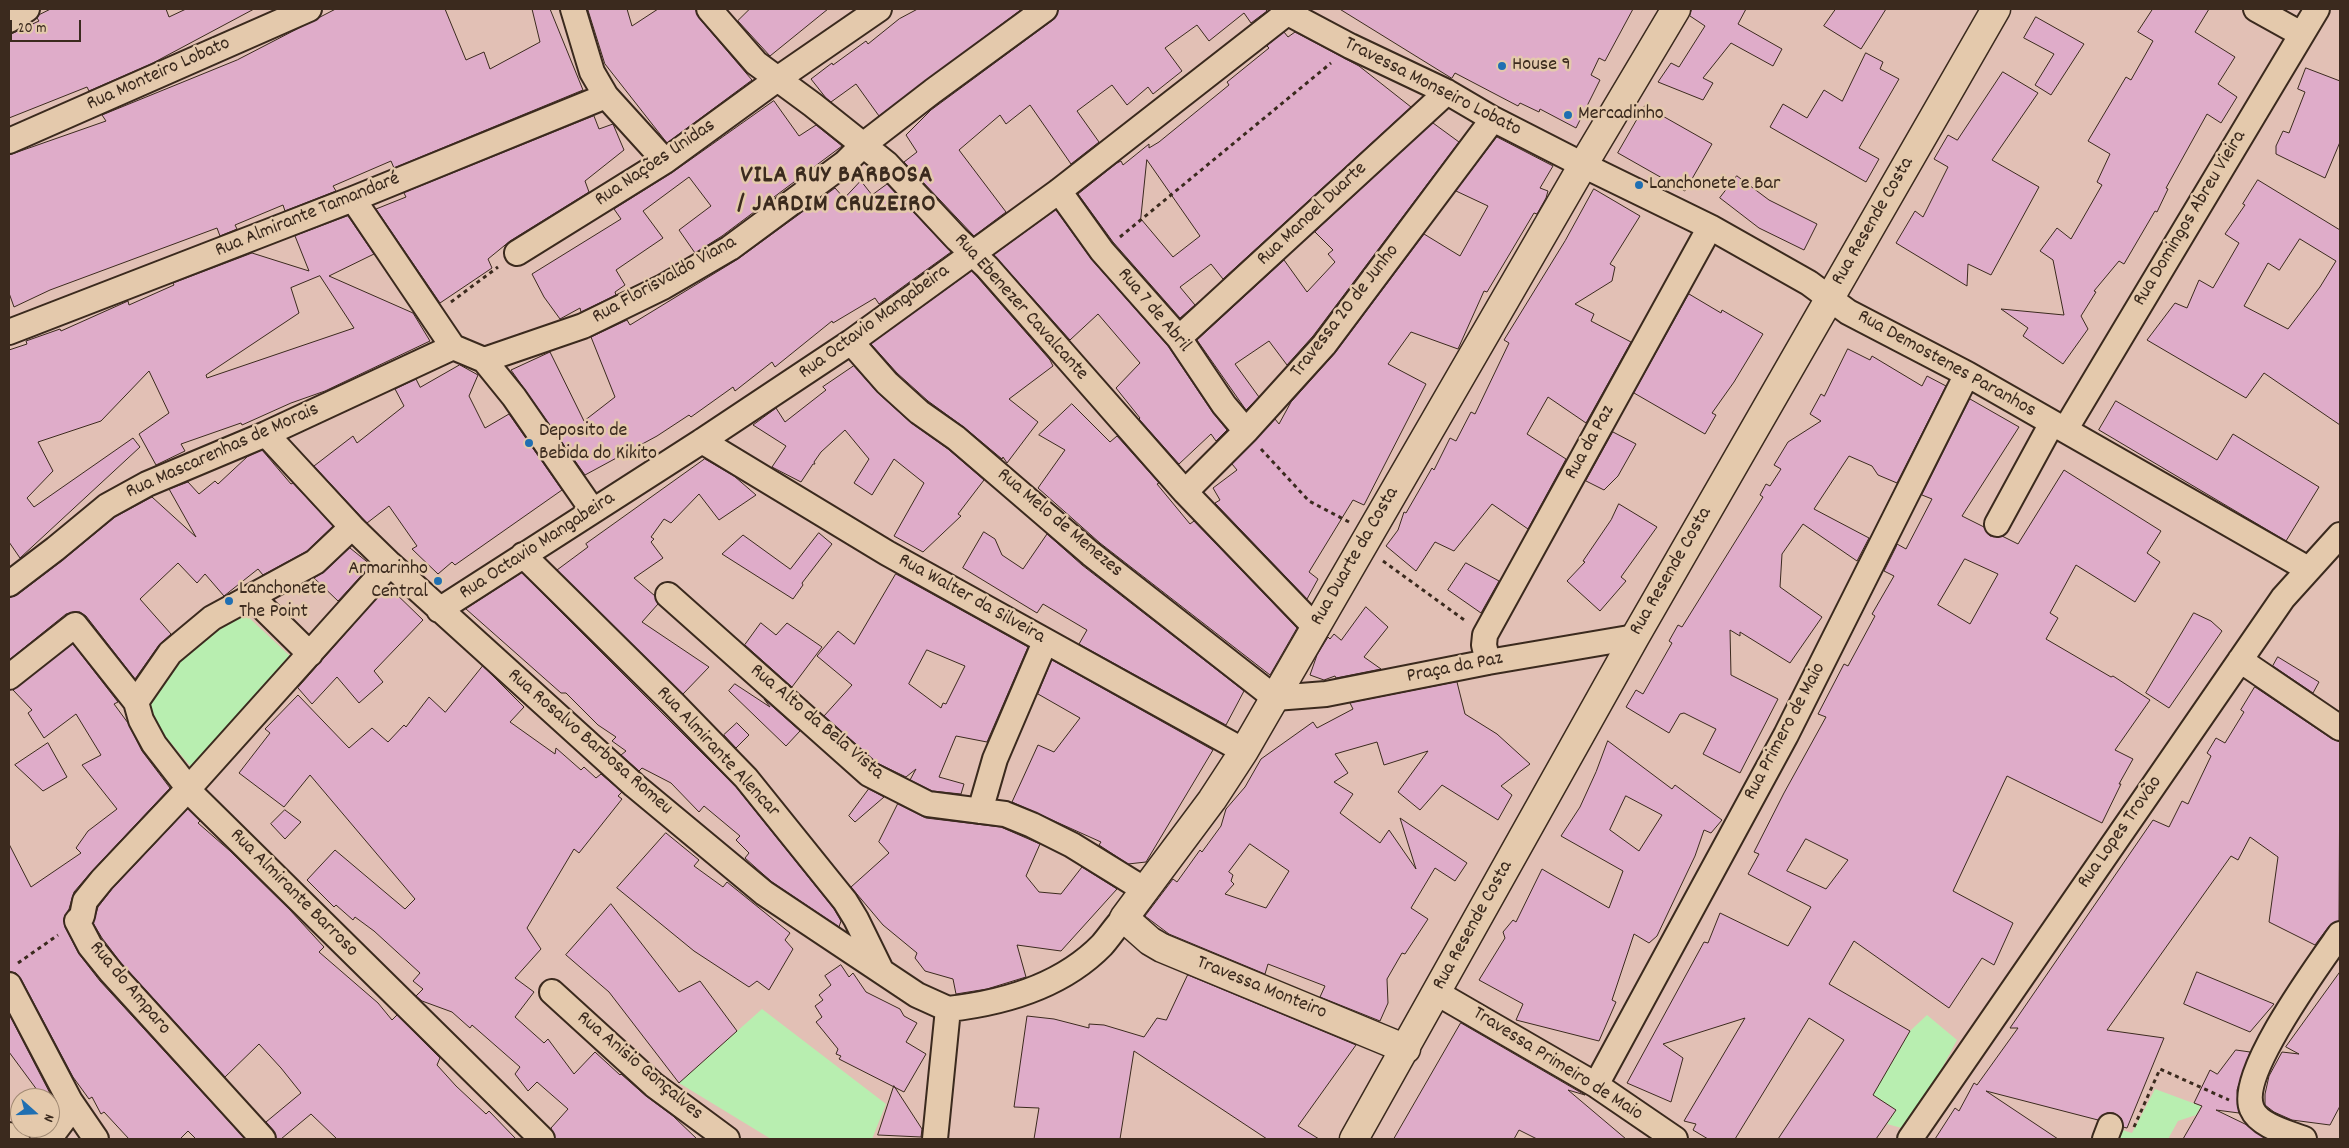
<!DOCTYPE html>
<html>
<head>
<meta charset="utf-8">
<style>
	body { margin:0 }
	#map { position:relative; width:2349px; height:1148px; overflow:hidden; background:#e2c0b5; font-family:Dekko,sans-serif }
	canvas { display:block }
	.frame { position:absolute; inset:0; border:10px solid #3b2a1e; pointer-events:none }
	.north { position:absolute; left:10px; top:1088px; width:50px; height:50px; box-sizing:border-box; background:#e4c9ac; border:1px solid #a08973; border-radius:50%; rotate:110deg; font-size:14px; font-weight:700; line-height:20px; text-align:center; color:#3b2a1e }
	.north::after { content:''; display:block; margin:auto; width:18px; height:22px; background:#1f6fb2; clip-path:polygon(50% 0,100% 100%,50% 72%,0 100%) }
	.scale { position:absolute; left:10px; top:20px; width:71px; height:22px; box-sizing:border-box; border:2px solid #3b2a1e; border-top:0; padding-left:6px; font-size:15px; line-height:18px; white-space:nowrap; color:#3b2a1e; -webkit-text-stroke:4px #e4c9ac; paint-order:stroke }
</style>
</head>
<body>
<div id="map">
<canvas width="2349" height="1148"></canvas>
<div class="frame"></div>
<div class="north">N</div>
<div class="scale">20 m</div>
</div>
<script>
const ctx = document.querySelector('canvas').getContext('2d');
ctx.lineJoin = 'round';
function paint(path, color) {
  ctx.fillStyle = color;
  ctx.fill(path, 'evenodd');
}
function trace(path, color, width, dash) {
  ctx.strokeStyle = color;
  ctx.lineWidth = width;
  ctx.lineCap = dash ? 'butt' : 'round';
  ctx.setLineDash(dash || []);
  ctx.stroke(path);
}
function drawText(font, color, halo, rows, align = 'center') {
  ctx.font = font + ' Dekko,sans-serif';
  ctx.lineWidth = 5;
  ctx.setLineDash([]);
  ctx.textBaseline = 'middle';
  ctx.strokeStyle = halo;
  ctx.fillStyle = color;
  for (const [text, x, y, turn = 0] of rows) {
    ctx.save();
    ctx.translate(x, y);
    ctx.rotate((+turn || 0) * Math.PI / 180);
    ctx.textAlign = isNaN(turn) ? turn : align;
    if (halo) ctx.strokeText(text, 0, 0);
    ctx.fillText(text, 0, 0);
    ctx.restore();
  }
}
paint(new Path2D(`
	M242,611L292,658L192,768L154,723L148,705L181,652Z
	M762,1009L886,1104L872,1139H771L679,1083Z
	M1927,1015L1957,1040L1909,1130L1887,1124L1896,1110L1859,1085L1890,1066L1910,1031Z
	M2155,1089L2201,1106L2196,1115L2178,1121L2168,1139H2105L2110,1126L2132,1133Z`), '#b8eeb0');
const building = new Path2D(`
	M51,9H166L169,17L186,9H254L151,64L89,91L87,87L9,118V35L39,21L37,18L39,15Z
	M336,9H445L466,60L484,52L490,69L540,42L532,9H550L583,90L394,168L391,161L333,186L336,191L285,211L283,205L235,225L237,229L220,236L217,228L50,290L14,307L9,293V155L106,121L102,115L237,60Z
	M588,9H627L632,26L658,9H696L699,18L752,80L667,143L605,64Z
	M750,9H828L770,56L738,21Z
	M918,9H1022L879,116L856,84L831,102L826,98L811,79L832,63L833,65L866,41L868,44L899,19Z
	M1059,9H1265L1267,11L1251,23L1244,13L1209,41L1197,25L1165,48L1182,71L1153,94L1148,87L1127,105L1112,85L1077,111L1099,142L1071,164L1030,105L1006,124L1000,115L959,150L1006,212L974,236L904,162L917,152L906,135L931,110L1053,20Z
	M1340,9H1633L1605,61L1599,58L1591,75L1600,80L1576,128L1540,109L1539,112L1520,103L1518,106L1455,73L1452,78Z
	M1692,9H1746L1738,24L1782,49L1773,66L1731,43L1703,78L1713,83L1703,100L1658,82L1671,63L1679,67L1705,26L1690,16Z
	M1836,9H1886L1861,49L1824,26Z
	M2153,9H2209L2195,32L2235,57L2218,84L2237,97L2221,123L2207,114L2166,188L2168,189L2157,212L2155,211L2124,264L2119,261L2094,291L2096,292L2081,316L2088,329L2063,364L2023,336L2028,328L2001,309L2064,315L2053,260L2040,251L2057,228L2071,239L2102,185L2097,182L2110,154L2088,141L2126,77L2131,80L2153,41L2138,32Z
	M2036,17L2084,44L2051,95L2035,85L2054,54L2024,38Z
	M1284,32L1288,37L1295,32L1359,66L1411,107L1223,279L1211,264L1180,287L1195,305L1180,318L1113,242L1078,194L1117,163L1121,161L1123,165L1149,144V148L1159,142L1229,85L1227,82L1269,48L1267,46ZM1147,160L1200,236L1173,257L1141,219Z
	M1866,53L1883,62L1880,69L1899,79L1859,148L1879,159L1866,182L1770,127L1783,104L1807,118L1824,90L1842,101Z
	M2306,68L2340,81V142L2325,178L2276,154V146L2283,131L2289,133L2305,92L2298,89Z
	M2003,72L2038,93L1992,160L2039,187L1991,275L1968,264L1967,286L1896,243L1915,211L1923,217L1948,167L1934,159L1948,135L1957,140Z
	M774,101L799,136L816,125L842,146L722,236L695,253L679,230L711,206L689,177L643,211L663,238L616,270L625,285L615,292L616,295L581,312L580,308L560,319L544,297L532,274L621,219L614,209L673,172Z
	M1645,106L1712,144L1685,191L1618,153Z
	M594,116L599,129L613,124L624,150L585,181L589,192L510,241L488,259L492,268L440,303L376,209L406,197L404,193Z
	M1433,123L1459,142L1313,336L1287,365L1269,341L1235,364L1259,397L1246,410L1197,340L1284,260L1307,292L1335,262L1328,254L1333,250L1315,232Z
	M1497,137L1553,166L1540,188L1548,191L1546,198L1537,214L1534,213L1487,292L1484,291L1458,349L1411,332L1388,364L1426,384L1364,505L1353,500L1309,572L1318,579L1307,599L1215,503L1220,500L1213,488L1237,470L1232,464L1275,419L1279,424L1291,402L1335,353L1424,234L1460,256L1488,206L1456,191Z
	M1737,176L1769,200L1817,224L1804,250L1759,228L1720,198Z
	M2258,180L2340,230V425L2264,373L2246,398L2147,340L2175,303L2187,308L2199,280L2213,288L2239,243L2225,234L2245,205L2243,204ZM2300,239L2336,261L2320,287L2288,329L2244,306L2268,263L2279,270Z
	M861,181L872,195L887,184L951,252L879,304L875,298L833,323L832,321L775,367L772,362L735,391L733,387L691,417L689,415L657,436L585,475L511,370L550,352L584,421L615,397L591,337L627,320L630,325L738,259L835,188L844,198Z
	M1594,189L1640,216L1610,264L1615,267L1612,281L1575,304L1594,314L1591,321L1631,342L1586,423L1548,397L1527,434L1566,459L1528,529L1492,504L1454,551L1435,542L1416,571L1386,546L1398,530L1404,512L1406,513L1432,468L1434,470L1450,438L1456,441L1471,412L1475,414L1509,343L1504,340L1565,241Z
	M1056,210L1092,260L1168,346L1213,413L1227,430L1216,441L1211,434L1179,464L1139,419L1140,418L1116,388L1140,363L1098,314L1070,340L994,255Z
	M348,216L374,254L329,276L413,313L430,341L325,391L291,403L242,425L241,423L181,444L185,451L156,465L139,434L169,413L149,371L101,421L38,442L53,471L27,498L34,507L133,438L140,447L20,558L9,542V350L27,344L26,341L60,329L61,331L128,301L129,305L174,285L173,283L252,253L309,271L295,236ZM320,276L354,328L207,378L206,375L299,313L291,288Z
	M972,271L1050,360L1053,366L1009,399L1038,422L1007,463L1003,457L1002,459L965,428L928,401L897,373L871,344Z
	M1689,294L1721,313L1722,310L1763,334L1734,382L1712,413L1716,415L1705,434L1634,393Z
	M1848,349L1870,360L1872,356L1922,386L1927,376L1946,386L1897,483L1878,475L1872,466L1849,456L1814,509L1869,538L1857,561L1803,524L1782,554L1780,587L1822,617L1790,663L1740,632V636L1730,630L1731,675L1778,699L1740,773L1703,754L1716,729L1684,713L1680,714L1669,733L1626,707L1636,690L1643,694L1672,643L1669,641L1678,625L1682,627L1763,497L1760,495L1766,484L1770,486L1781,469L1774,465L1788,442L1821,421L1810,414L1821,394L1824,396Z
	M460,365L478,375L469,396L485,428L509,414L562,490L455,565L452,562L438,574L412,549L417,546L389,506L367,523L314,466L353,436L357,443L404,406L395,389L416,379L420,387Z
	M854,366L878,393L910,422L948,449L984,480L958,514L961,516L923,552L894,536L924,483L894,459L872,495L854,483L869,459L845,430L821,452L814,462L815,464H813L801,482L772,467L786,446L753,425L776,408L785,422L826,390L823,387Z
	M1970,399L2019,427L1962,516L1984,527L1990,536H2002L2018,544L2064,470L2161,531L2147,553L2160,562L2135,602L2076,565L2050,613L2058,618L2046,639L2111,677L2113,676L2150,700L2115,750L2133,759L2119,784H2121L2102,823L2007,776L1953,891L2013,923L1994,965L1982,958L1949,1008L1854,941L1829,984L1910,1031L1873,1095L1896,1110L1876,1139H1778L1844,1040L1809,1018L1735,1139H1708L1693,1130L1696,1124L1684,1121L1745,1018L1663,1044L1683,1058L1671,1102L1627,1083L1704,942L1708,943L1720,913L1788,946L1811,907L1748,874L1759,854L1754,852L1784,793L1826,717L1818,714L1844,664L1848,666L1875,616L1872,614L1894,576L1884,571L1896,547L1897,544L1906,549L1932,499L1922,495ZM1965,559L1998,574L1970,624L1938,605ZM1806,839L1848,860L1826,889L1787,871Z
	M2116,401L2217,460L2233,434L2319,487L2286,541L2099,430Z
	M1072,404L1110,442L1117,436L1159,483L1157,484L1190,524L1194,521L1297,628L1270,675L1100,543L1038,488L1065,450L1039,435Z
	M1613,432L1636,444L1618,476L1604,490L1586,481Z
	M262,450L291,484L293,483L333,526L307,551L263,575L258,569L224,596L205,574L197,583L178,563L140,599L171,634L159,645L135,679L86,616L80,612H73L66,614L9,660V598L17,595L63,560L115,517L152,497L196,537L169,489L188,482L199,494L215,481L218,484L247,457Z
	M705,459L734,476L756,495L719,520L699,494L671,523L664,519L651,537L654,539L651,542L663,558L634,578L655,596L658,604L642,622L709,667L683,694L557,570L588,547L586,544Z
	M1619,504L1657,527L1621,577L1626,581L1600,611L1567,581L1585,562L1583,561L1611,520Z
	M984,532L995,539L1002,555L1023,569L1047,534L1082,565L1244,691L1226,725L1079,644L1087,630L1043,604L1037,613L963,568Z
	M819,533L832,544L802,583L803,585L793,599L722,554L743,535L790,569Z
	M350,548L371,565L338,601L314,578L324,572Z
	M1466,563L1499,581L1481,613L1448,590Z
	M522,573L736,787L834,909L841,921L839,927L772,882L755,867L745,858L749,853L736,840L740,836L704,806L699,812L671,783L642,768L639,771L621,755L626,751L612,741L616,737L598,725L566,693H561L466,609Z
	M896,574L1028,647L987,742L956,736L939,777L964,784L961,794L932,791L910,780L916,769L906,777L877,763L824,716L852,685L817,656L838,631L854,644ZM927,650L965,666L946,704L943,703L941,708L909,684Z
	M388,586L423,620L374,671L383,682L359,703L337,677L312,704L298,688Z
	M1366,607L1388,627L1364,657L1381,669L1336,678L1335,676L1324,680L1310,675L1317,655L1328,637L1330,639L1334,634L1341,640Z
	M2194,613L2211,621L2222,631L2169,708L2146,693Z
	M761,623L776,635L787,623L822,647L792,687L745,645Z
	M73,644L118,702L114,704L128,723L142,751L170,788L92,871L74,892L69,909L64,918L65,927L79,954L100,981L245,1139H196L188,1131L180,1139H129L104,1112L101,1114L92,1097L89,1099L73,1077L21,979L16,973L9,971V844L31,887L81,853L76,848L88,831L117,809L82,765L101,755L76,714L44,738L28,713L32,710L13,690Z
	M2278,657L2319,682L2313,693L2273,666Z
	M1052,660L1213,750L1146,862L1128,864L1099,845L1101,842L1012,802L1038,745L1054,752L1080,718L1038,694Z
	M483,666L524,707L510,722L555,754L556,748L581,770L584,767L596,778L601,774L622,792L618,796L622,799L579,853L574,849L527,928L541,949L515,978L534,992L515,1017L544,1043L548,1039L574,1074L595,1052L620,1075L621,1074L646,1096L673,1116L697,1139H555L551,1128L568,1109L537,1082L528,1091L515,1074L520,1067L472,1025L470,1028L452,1012L422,1001L416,996L423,989L413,981L420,973L374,931L355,917L353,920L336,905L334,907L307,880L335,850L405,909L415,899L310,775L284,807L239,773L270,733L265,729L298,695L349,748L372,728L388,742L404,725L406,727L429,697L445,712Z
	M1457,682L1465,714L1497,734L1530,764L1501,786L1512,795L1498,820L1442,785L1420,810L1398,792L1428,751L1384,765L1377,742L1335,754L1348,773L1334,782L1353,794L1340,813L1380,843L1389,830L1416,869L1400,818L1467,863L1455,881L1435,868L1411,908L1428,919L1405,954L1402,953L1387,979L1388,1003L1380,1021L1320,997L1325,986L1268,964L1265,974L1169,934L1145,916L1173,879L1177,882L1200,850L1202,852L1221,826L1226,809L1245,787L1261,759L1313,722L1317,728L1353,709L1350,703ZM1250,844L1289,871L1266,908L1225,894L1234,884L1231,881L1233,875L1229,872Z
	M735,684L770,707L764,699L800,731L786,746L729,691Z
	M2255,687L2332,739L2340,742L2339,921L2329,926L2315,945L2269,922L2278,857L2250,837L2238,860L2231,856L2107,1030L2164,1038L2127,1128L2123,1127L2121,1118L2114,1113H2107L2098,1120L1986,1091L2058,1139H1935L1955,1108L1959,1111L1974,1083L1977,1085L2018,1028H2010L2153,820L2169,827L2182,801L2188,804L2211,756L2207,753L2216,738L2225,743L2244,712L2241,710Z
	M737,723L749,735L736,748L724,735Z
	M1608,741L1672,789L1675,785L1722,820L1711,833L1704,830L1695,856L1657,936L1649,943L1634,934L1612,1000L1616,1002L1599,1041L1516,1020L1523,1004L1479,980L1505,938L1503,932L1513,920L1516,922L1542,869L1609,908L1623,871L1561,836L1580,807L1596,772ZM1626,796L1662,815L1639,851L1610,830Z
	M48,743L67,777L43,791L15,765Z
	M869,789L884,797L855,822L849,816Z
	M898,804L926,818L1001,827L1040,844L1026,876L1039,892L1061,894L1082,867L1117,889L1061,951L1017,945L1026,977L987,989L956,994L953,979L925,971L915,958L917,953L883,925L851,887L889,853L879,842Z
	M188,809L200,821L198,823L230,851L290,910L324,947L319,952L378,1003L392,1020L397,1015L440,1058L437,1065L456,1086L486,1114L489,1111L516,1139H337L311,1114L281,1139H276L273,1130L266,1122L301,1093L281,1068L259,1044L225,1077L121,963L102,938L93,923L98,907L112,889Z
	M285,810L301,822L285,839L271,824Z
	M666,833L699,860L694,866L723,887L727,882L790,933L785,940L793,949L769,990L757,981L749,987L694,951L617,888Z
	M611,904L679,992L700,981L737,1031L679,1083L609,992L566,955Z
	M841,965L849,977L853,973L866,992L900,1009L904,1016L917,1023L906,1042L926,1054L904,1092L839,1059L841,1056L836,1054L838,1049L816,1022L822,1017L815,1006L823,1000L819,995L831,985L825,976Z
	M2197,972L2274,1004L2250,1032L2184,1004Z
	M2340,972V1106L2330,1125L2292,1120L2274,1112L2265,1105V1094L2269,1076L2282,1052L2299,1054L2286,1047Z
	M1188,975L1356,1045L1298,1126L1319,1139H1267L1134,1051L1120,1139H1034L1039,1108L1014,1107L1027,1016L1054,1019L1089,1028V1024L1104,1025L1144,1037L1157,1018L1166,1020Z
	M9,1014L54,1101L51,1108L50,1098H43L9,1052Z
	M1461,1023L1585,1095L1568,1090L1626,1139H1537L1519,1130L1514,1139H1394Z
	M2236,1050L2250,1052L2237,1090L2239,1113L2216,1110L2245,1124L2267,1139H2183L2202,1106L2194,1103L2210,1070L2217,1074Z
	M894,1086L922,1129L921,1137L878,1135Z`);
paint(building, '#dfacc9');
trace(building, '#3b2a1e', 1);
const minor = new Path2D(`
	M573,9L592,72L606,96L665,161
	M709,9L756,63L813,105L887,164L957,239L987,267L1185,492L1315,627
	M1283,9L1286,12L1350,46L1447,92L1493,119L1583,165L1710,227L1809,283L1848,312L1967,374L2308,569
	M2256,9L2301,34
	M9,20L27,9
	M9,141L309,9
	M1059,191L1102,251L1179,338L1224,405L1246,431
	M353,199L453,347L484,360L514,397L593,511
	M517,253L665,161L776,80L879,9
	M9,332L353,199L606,96
	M1179,338L1447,92
	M851,342L887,383L919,412L956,438L1091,554L1275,698L1326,694L1488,662L1635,637
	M484,360L583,326L663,287L730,248L845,163L863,145L933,91L1045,9
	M2065,430L2317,9
	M266,434L352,527L390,564L634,785L764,893L917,995L948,1009
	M702,441L887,553L1244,751
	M1185,492L1246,431L1324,345L1493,119
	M1997,524L2052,423
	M523,555L674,704L746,778L845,901L856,919L881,970
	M9,584L55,549L107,506L147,484L266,434L453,347
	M668,595L869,774L928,804L1005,814L1032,825L1072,845L1145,890
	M252,597L310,654
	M439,610L702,441L851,342L1059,191L1292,9
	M2240,660L2340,728
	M1488,662L1484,645L1485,635L1710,227
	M9,677L75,625L136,702L141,720L154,744L196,798L542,1139
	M136,702L170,653L212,618L315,562L352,527
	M980,811L995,759L1045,642
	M9,985L70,1101L96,1139
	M552,992L654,1085L727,1139
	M1437,993L1596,1085L1675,1139
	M948,1009C1003,1003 1062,986 1102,945C1110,936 1116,926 1124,918
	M1596,1085L1786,735L1967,374
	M9,1135L17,1139
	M49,1139L64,1119L70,1101
	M263,1139L111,972L90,946L77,921L82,916L85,901L102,880L189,788L390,564
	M935,1139L948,1009
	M1910,1139L2283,598L2340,535
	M2105,1139L2110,1126
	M2304,1139C2289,1133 2259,1126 2252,1109C2237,1075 2319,964 2340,934`);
const major = new Path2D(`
	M1406,1049L1162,948L1150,941L1124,918L1212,800L1244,751L1583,165L1676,9
	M1354,1139L1635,637L1996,9`);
trace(minor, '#3b2a1e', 28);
trace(major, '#3b2a1e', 31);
trace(new Path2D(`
	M1120,237L1331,63
	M451,302L498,267
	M1261,449L1309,501L1349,522
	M1383,561L1467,622
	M18,963L58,935
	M2134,1127L2160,1069L2229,1100`), '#3b2a1e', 3, [4, 4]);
trace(minor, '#e4c9ac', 24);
trace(major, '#e4c9ac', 28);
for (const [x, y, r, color] of [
	[1502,66,5,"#1f6fb2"],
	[1568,115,5,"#1f6fb2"],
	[1639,185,5,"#1f6fb2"],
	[529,443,5,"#1f6fb2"],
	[438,581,5,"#1f6fb2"],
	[229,601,5,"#1f6fb2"]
]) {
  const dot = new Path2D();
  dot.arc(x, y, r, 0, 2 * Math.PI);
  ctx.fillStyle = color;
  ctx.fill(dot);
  trace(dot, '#e4c9ac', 2);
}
drawText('20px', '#3b2a1e', '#e4c9ac', [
	["House 9",1512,66],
	["Mercadinho",1578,115],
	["Lanchonete e Bar",1649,185],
	["Deposito de",539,432],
	["Bebida do Kikito",539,455],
	["Armarinho",428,570,"right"],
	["Central",428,593,"right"],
	["Lanchonete",239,590],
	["The Point",239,613]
], 'left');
drawText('20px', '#3b2a1e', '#e4c9ac', [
	["Rua Monteiro Lobato",159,75,-24],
	["Travessa Monseiro Lobato",1432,88,27],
	["Rua Nações Unidas",656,164,-34],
	["Rua Manoel Duarte",1313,215,-43],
	["Rua Almirante Tamandaré",308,216,-22],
	["Rua Domingos Abreu Vieira",2191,219,-59],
	["Rua Resende Costa",1874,222,-60],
	["Rua Florisvaldo Viana",665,281,-29],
	["Rua Ebenezer Cavalcante",1020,308,48],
	["Rua 7 de Abril",1153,311,50],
	["Travessa 20 de Junho",1346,312,-52],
	["Rua Octavio Mangabeira",875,323,-36],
	["Rua Demostenes Paranhos",1946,365,29],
	["Rua da Paz",1591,443,-61],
	["Rua Mascarenhas de Morais",223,452,-24],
	["Rua Melo de Menezes",1059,524,40],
	["Rua Octavio Mangabeira",538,547,-33],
	["Rua Duarte da Costa",1356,557,-60],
	["Rua Resende Costa",1672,572,-60],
	["Rua Walter da Silveira",971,600,29],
	["Praça da Paz",1455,669,-11],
	["Rua Alto da Bela Vista",816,723,40],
	["Rua Primero de Maio",1786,732,-62],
	["Rua Rosalvo Barbosa Romeu",589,743,41],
	["Rua Almirante Alencar",717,753,47],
	["Rua Lopes Trovão",2121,833,-55],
	["Rua Almirante Barroso",293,894,45],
	["Rua Resende Costa",1474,926,-61],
	["Rua do Amparo",129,989,50],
	["Travessa Monteiro",1261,989,22],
	["Travessa Primeiro de Maio",1557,1065,32],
	["Rua Anisio Gonçalves",639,1067,40]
]);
ctx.letterSpacing = '1px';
drawText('bold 25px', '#3b2a1e', '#e4c9ac', [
	["VILA RUY BARBOSA",837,178],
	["/ JARDIM CRUZEIRO",837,207]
]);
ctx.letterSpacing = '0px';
</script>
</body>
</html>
